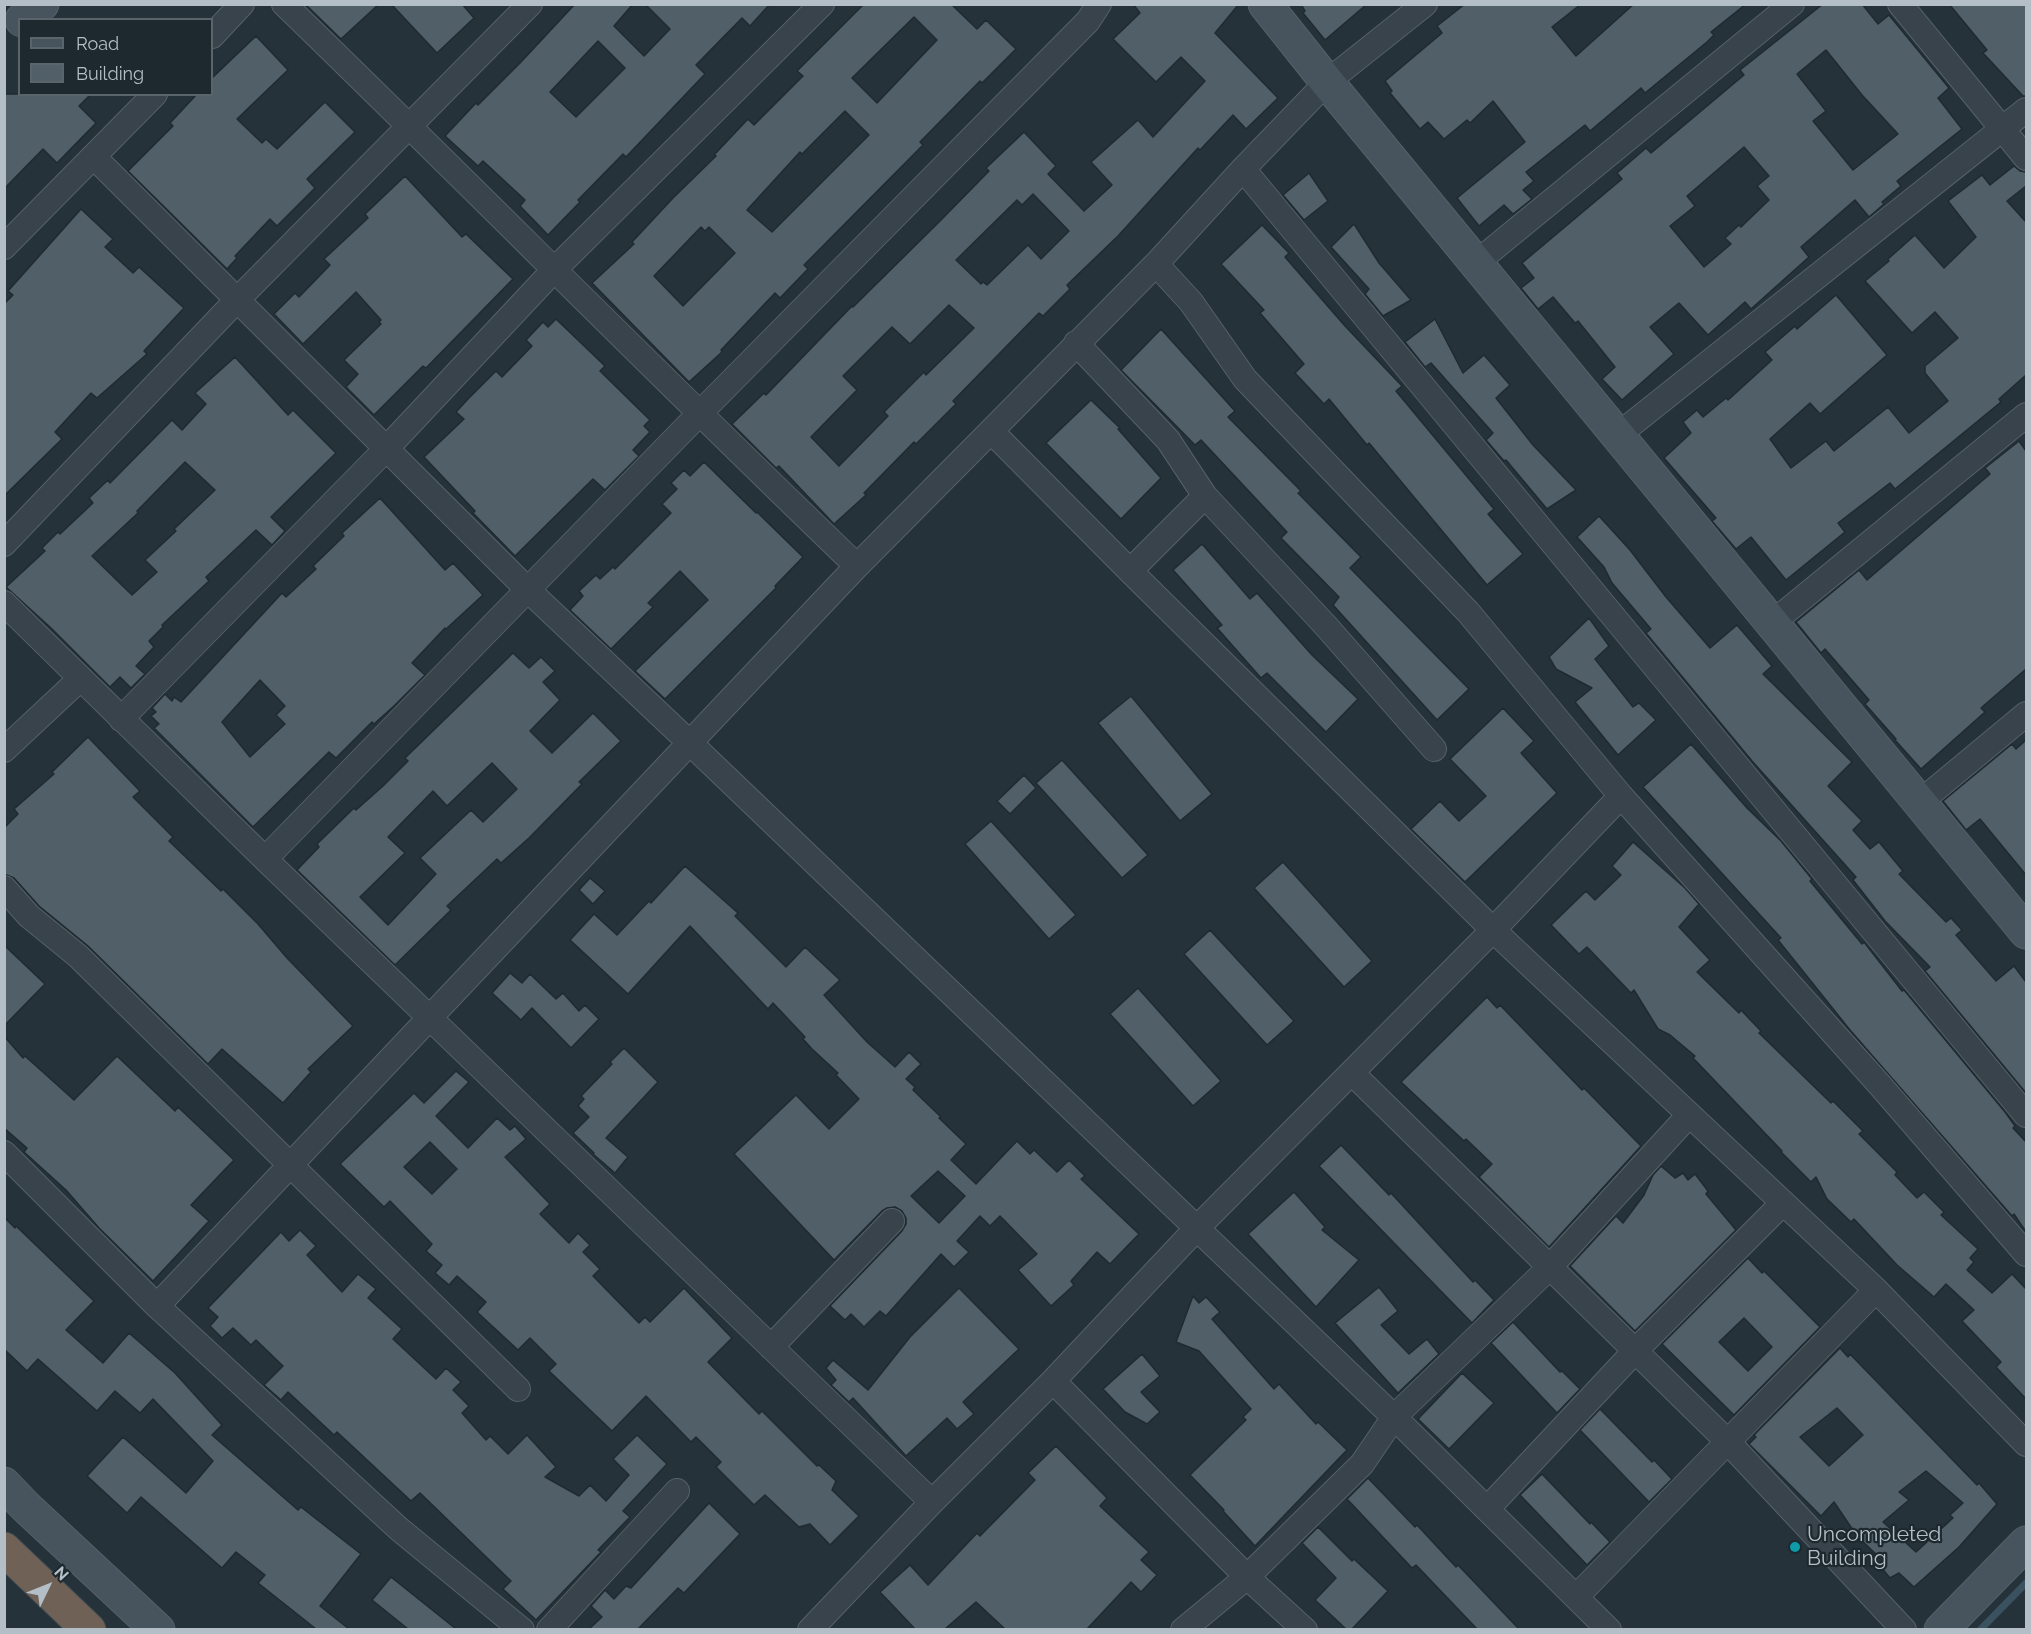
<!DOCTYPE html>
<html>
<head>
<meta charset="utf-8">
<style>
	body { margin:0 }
	#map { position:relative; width:2031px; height:1634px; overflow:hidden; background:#25323a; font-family:Raleway,sans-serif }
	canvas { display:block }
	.frame { position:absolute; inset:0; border:6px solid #b4bec6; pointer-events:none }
	.legend { position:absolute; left:18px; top:18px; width:195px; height:78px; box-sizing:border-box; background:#1d282f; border:2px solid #59646b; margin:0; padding:8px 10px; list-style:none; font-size:18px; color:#b4bec6 }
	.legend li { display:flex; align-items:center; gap:12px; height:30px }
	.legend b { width:30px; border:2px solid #59646b }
	.north { position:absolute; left:18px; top:1556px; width:60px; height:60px; -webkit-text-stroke:4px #1d282f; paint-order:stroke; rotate:47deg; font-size:16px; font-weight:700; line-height:24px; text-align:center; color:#b4bec6 }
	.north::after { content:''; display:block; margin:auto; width:21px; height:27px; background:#b4bec6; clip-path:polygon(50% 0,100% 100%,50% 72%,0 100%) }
</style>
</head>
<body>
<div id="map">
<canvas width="2031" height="1634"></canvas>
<div class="frame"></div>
<ul class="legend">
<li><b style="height:8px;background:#47535d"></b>Road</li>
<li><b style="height:16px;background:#505f68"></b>Building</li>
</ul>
<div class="north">N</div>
</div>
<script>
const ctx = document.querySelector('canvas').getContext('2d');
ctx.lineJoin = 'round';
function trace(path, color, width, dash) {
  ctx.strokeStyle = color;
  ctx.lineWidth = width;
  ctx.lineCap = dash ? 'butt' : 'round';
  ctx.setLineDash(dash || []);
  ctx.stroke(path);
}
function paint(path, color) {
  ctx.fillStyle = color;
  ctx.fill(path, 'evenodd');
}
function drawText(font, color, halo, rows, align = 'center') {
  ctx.font = font + ' Raleway,sans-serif';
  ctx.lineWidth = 4.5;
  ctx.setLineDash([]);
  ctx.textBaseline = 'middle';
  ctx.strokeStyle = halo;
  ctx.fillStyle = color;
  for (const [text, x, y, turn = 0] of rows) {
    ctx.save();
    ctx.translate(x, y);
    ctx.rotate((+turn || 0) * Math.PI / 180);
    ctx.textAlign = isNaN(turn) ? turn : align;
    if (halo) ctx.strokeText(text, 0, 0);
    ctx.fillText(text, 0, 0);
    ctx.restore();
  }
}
trace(new Path2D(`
	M1980,1630L2026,1583`), '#3a5160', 7);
const building = new Path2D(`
	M305,4H379L341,39Z
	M391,4H462L474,18L437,53Z
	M575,4H633L614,26L644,56L670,29L645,4H770L750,26L742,18L696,65L705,74L626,157L623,154L578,200L580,202L548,235L520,206L525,200L483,161L478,166L445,136L476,103L478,105L521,62ZM598,41L625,68L576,117L550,92Z
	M864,4H951L977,29L986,20L1016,49L982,83L980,81L920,142L923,145L804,265L808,269L780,298L775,293L721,350L722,352L689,382L592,283L634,244L632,242L673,198L716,156L714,155L748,119L754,125L803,76L797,71ZM914,17L937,40L877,103L852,78ZM845,111L869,135L772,232L747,210L800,152L802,154ZM701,227L705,231L709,227L735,253L683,306L654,276Z
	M1133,4H1239L1215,33L1278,98L1246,129L1233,115L1200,150L1198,148L1118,236L1067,285L1070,289L1043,316L1039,313L953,401L956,404L916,444L914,442L864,493L866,495L834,524L779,466L776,468L732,424L764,393L766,395L852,306L853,307L940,221L989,171L986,168L1024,132L1056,166L1048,174L1084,211L1112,185L1091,162L1138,120L1153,137L1205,81L1181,57L1156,82L1113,39L1140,13ZM1033,194L1069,231L1041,259L1028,245L987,285L983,282L981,284L956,260L1017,200L1022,205ZM949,305L974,328L926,375L924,372L884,412L888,416L839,466L811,437L857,390L843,376L892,327L910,344Z
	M1301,4H1367L1325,40L1303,13L1305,11Z
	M1465,4H1581L1552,27L1576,56L1634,4H1746L1711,32L1714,35L1707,42L1645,93L1641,88L1590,131L1585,125L1526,172L1534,181L1523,190L1532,199L1513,214L1504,205L1479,226L1457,198L1525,142L1493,101L1470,123L1467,120L1444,139L1428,122L1420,129L1390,93L1392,91L1385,81L1442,33L1437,26Z
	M1823,4H1862L1878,24L1889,15L1949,88L1938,98L1962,129L1897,181L1901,186L1882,202L1884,204L1869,217L1855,200L1801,247L1809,257L1751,309L1745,302L1708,335L1679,303L1650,327L1674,354L1622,400L1602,379L1615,367L1578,321L1575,323L1553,297L1538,309L1521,288L1534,278L1522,263L1622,179L1617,173L1646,148L1651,153L1744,75L1740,70ZM1826,50L1862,95L1898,134L1853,170L1813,121L1826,111L1797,74ZM1744,147L1769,176L1757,186L1769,200L1741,227L1739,225L1725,238L1731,244L1704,267L1670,226L1695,206L1687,196Z
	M1949,4H2026V96H2023L1983,53L1987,50Z
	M256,36L288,70L237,119L262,143L266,139L277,149L325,102L355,132L307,179L315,188L277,226L270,219L235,256L237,258L227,269L128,171L173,126L170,123L197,94H212V78Z
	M4,94H91L79,106L96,123L57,163L43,149L4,189Z
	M2014,166L2020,171L2026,172V186L2007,201L2026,222V375L1999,399L2001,402L1895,489L1890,483L1838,523L1845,532L1786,580L1751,537L1736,549L1712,521L1716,518L1664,458L1691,433L1683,422L1697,410L1703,417L1726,398L1728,400L1772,360L1765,352L1795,326L1797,329L1836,295L1887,355L1820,414L1810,403L1770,439L1791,468L1826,441L1834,451L1888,407L1909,433L1948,401L1925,373V366L1958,338L1935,312L1912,333L1865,281L1889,261L1888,259L1915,235L1944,268L1976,237L1948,201L1982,175L1990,185Z
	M1309,173L1328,201L1304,220L1283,195Z
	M405,176L462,237L466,234L513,279L426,368L423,366L374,415L346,387L358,374L344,360L381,324L379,322L381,320L356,292L303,344L274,314L295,293L299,297L330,265L324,259L368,218L365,214Z
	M81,209L113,239L105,247L133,273L139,267L184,308L144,351L147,354L97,398L91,393L55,432L62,439L4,496V304L13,295L8,291Z
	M1354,224L1379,263L1411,300L1383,316L1365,294L1369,289L1331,247Z
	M1262,225L1289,253L1285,257L1345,326L1402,386L1396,391L1494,509L1488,514L1523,554L1487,585L1369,443L1367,445L1329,399L1324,404L1295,373L1304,364L1260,313L1264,310L1221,264Z
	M556,319L605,366L600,371L650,420L644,426L650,432L633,450L639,456L605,490L593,479L515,556L473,513L475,511L424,457L464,419L456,412L468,399L496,371L502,377L532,346L526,340L543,322L548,327Z
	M1435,319L1463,373L1484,355L1510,385L1496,398L1533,445L1576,490L1547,509L1506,460L1504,461L1486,440L1493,433L1431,363L1425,367L1405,342Z
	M1161,329L1235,411L1228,417L1301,491L1298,493L1361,557L1350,568L1469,689L1437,720L1333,605L1339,597L1281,538L1287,532L1201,440L1195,445L1121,370Z
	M235,357L288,415L293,410L336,453L271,517L285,531L272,545L256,530L206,577L209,581L162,625L163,627L149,641L154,647L136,666L145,674L131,688L120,677L110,687L51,628L6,587L45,551L42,548L58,532L60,534L93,503L89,498L108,480L110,483L172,420L182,430L206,404L195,393ZM185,462L215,490L174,529L176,531L145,560L157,572L132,595L92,556L138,513L137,511Z
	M1091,400L1120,428L1118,429L1161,478L1121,519L1046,443Z
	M2019,441L2026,451V669L1981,708L1985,712L1921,769L1895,740L1896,739L1865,704L1869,700L1825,649L1821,653L1796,622L1859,570L1867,580L1990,474L1985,468Z
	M704,462L756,513L757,512L803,557L775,586L776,588L665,699L635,671L708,600L680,571L648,603L653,607L611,649L570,610L583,596L579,591L596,575L600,579L613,567L615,569L671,513L662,504L677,489L671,483L684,470L690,476Z
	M380,498L445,570L453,563L483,595L446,629L445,628L412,663L425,675L395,705L374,724L372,722L336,758L329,752L253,827L154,728L159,724L151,716L156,712L152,708L165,694L172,701L174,697L181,702L282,593L286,597L316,569L313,566L344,536L342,533ZM260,680L285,706L276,715L285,724L250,757L222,722Z
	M1599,516L1630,550L1666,597L1710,648L1737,625L1772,666L1763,674L1852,762L1828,786L1862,821L1853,830L1870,849L1879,842L1903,871L1899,874L1946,922L1951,918L1962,930L1956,935L1996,981L2014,966L2026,982V1093L1925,971L1930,967L1885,921L1853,880L1856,877L1752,761L1646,633L1651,629L1612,583L1604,567L1577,537Z
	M1202,544L1250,599L1257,593L1312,655L1358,699L1326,732L1267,673L1261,678L1217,628L1222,625L1173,570Z
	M1589,618L1609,646L1595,659L1633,707L1639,703L1656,720L1618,755L1575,702L1592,688L1556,669L1549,657Z
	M513,653L529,668L541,657L555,671L543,682L560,700L530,731L552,753L593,713L621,741L579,782L582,784L529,838L501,863L497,859L447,906L451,910L395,965L297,870L319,847L317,844L354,808L356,810L383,786L408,761L405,758ZM492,763L517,789L483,822L471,810L420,858L436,874L388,925L360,897L405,853L388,837L433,791L447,806Z
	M1131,696L1212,794L1180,821L1098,723Z
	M1503,708L1534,741L1521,753L1557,793L1465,882L1411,829L1440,801L1459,821L1486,796L1450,759Z
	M88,737L140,791L133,797L173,837L169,841L221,891L223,889L258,924L287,958L353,1026L308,1069L311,1072L283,1103L222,1049L208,1064L88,946L39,906L14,878L4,874V828L18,814L14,809L54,774L52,772Z
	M2026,740V875L1980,819L1966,830L1943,801L2012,744L2016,749Z
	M1691,744L1747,808L1781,841L1812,879L1810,881L1862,944L1864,942L1902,991L1904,990L2005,1112L2015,1126L2013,1128L2026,1142V1232L2014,1214L2012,1216L1850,1030L1778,940L1781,938L1643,787Z
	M1062,760L1148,855L1122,878L1036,783Z
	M1024,775L1036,788L1010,814L997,801Z
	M991,821L1076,915L1049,939L965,844Z
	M1633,842L1685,888L1699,904L1679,927L1710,960L1697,972L1739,1013L1741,1010L1761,1031L1759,1033L1831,1103L1833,1101L1863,1131L1859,1134L1897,1172L1895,1175L1917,1198L1924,1192L1944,1212L1941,1215L1978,1249L1970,1258L1974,1262L1967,1270L1992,1293L2012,1274L2026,1289V1399L1996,1367L2001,1362L1962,1321L1974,1310L1946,1284L1934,1297L1897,1265L1854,1219L1851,1222L1827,1199L1816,1177L1811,1182L1781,1152L1782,1151L1693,1058L1695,1056L1670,1035L1658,1029L1634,990L1631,993L1587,947L1579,954L1551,925L1586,891L1595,900L1621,875L1612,866Z
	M1283,862L1372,961L1344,987L1254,888Z
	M685,866L738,913L735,916L786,967L805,947L840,980L824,995L867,1042L895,1067L909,1052L921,1064L906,1079L915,1087L913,1090L941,1117L939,1118L966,1144L951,1160L976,1184L1017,1141L1030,1154L1034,1150L1057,1172L1069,1160L1085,1176L1081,1179L1139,1234L1110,1264L1097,1252L1071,1281L1074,1285L1051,1306L1018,1270L1037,1254L1000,1216L990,1226L980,1216L957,1241L969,1252L954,1267L941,1254L886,1316L880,1311L864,1327L851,1314L845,1320L830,1306L902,1231L906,1224V1218L902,1211L895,1207L887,1208L882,1211L834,1260L734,1154L796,1095L829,1129L859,1099L836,1075L838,1073L812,1049L803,1039L805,1037L773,1003L768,1009L690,926L628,994L570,940L594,914L617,935L649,901L651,903ZM938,1171L965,1196L939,1223L911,1196Z
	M590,878L605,891L593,904L579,890Z
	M1210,930L1294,1021L1267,1045L1184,954Z
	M4,945L45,984L4,1026Z
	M510,973L522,983L530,974L556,999L563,993L579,1011L585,1005L599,1019L571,1048L532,1008L521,1020L492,993Z
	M1138,988L1221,1081L1193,1106L1110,1014Z
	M1487,997L1497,1008L1500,1005L1582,1090L1584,1088L1641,1146L1549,1247L1479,1177L1492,1164L1466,1139L1464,1141L1401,1082Z
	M4,1036L23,1058L25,1056L74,1100L117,1056L175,1111L178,1107L234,1160L191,1205L209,1221L153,1281L99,1228L66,1190L24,1152L27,1148L4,1128Z
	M624,1048L658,1082L606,1138L628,1157L615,1173L593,1154L594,1153L573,1133L589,1117L578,1106L584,1099L581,1096L612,1064L610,1062Z
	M456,1071L469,1082L436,1116L468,1148L497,1118L510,1130L515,1126L526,1139L505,1157L550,1204L540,1214L569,1243L578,1233L590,1245L583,1252L600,1269L593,1276L639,1323L645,1317L650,1322L684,1288L732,1338L708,1362L759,1414L762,1411L817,1466L819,1465L836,1481L832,1490L859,1516L830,1545L810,1524L799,1527L765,1495L754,1505L716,1467L721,1462L696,1437L691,1442L646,1396L612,1431L549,1371L556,1364L530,1338L518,1350L477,1312L486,1302L457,1276L449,1285L435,1273L442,1265L426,1251L432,1244L390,1201L384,1207L340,1164L414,1093L424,1103ZM430,1142L457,1169L432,1194L404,1167Z
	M1341,1145L1389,1195L1391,1193L1473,1282L1475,1280L1494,1300L1472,1323L1319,1166Z
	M1661,1166L1675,1178L1683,1173L1688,1180L1695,1174L1708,1191L1706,1194L1736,1230L1635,1331L1570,1266L1616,1216L1623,1223L1644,1195L1653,1175Z
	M1294,1192L1325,1227L1322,1230L1359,1260L1316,1307L1248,1234Z
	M4,1217L15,1228L16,1226L94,1301L66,1330L103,1363L129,1333L175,1373L222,1425L212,1435L298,1510L301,1507L361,1554L320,1606L349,1629H316L258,1583L265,1575L236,1552L222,1568L141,1497L127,1513L87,1476L123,1437L186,1493L213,1461L153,1399L140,1413L115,1391L97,1411L38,1359L27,1371L4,1349Z
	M300,1230L316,1246L307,1255L342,1292L358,1274L376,1289L368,1298L402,1329L393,1339L436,1379L446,1368L461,1382L453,1390L469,1406L462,1413L486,1440L490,1436L508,1454L527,1435L556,1467L545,1477L579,1496L590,1485L606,1501L629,1475L613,1459L637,1435L667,1464L623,1511L630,1517L598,1550L601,1552L536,1620L503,1589L511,1581L420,1493L411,1501L337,1432L334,1435L288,1392L281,1400L264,1385L283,1366L256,1340L251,1345L233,1328L222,1338L210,1326L218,1317L208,1308L281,1232L289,1241Z
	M1748,1258L1762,1273L1764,1271L1820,1327L1734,1415L1662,1344ZM1744,1318L1772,1347L1748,1371L1719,1342Z
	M1379,1287L1398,1311L1381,1325L1409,1354L1427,1339L1439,1354L1398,1393L1335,1323Z
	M959,1288L1019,1349L963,1402L974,1414L957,1429L947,1418L906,1456L853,1398L849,1402L831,1385L836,1380L826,1368L833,1360L868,1390L910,1337Z
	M1193,1296L1199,1303L1206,1297L1220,1312L1212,1319L1274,1389L1279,1384L1316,1424L1318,1422L1347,1450L1255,1546L1223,1511L1224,1510L1190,1475L1246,1420L1243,1417L1251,1409L1199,1351L1176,1342Z
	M1513,1322L1560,1372L1562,1371L1580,1389L1557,1413L1491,1343Z
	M1840,1348L1848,1357L1850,1354L1977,1485L1979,1483L1997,1504L1959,1547L1914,1587L1899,1573L1890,1578L1880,1566L1883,1561L1857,1536L1834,1502L1821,1516L1749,1444L1756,1437L1754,1435ZM1837,1408L1863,1435L1829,1466L1800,1437ZM1926,1471L1963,1503L1950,1515L1953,1518L1916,1552L1883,1522L1909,1500L1899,1492Z
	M1142,1354L1160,1376L1141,1392L1160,1412L1147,1424L1125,1412L1103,1389Z
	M1462,1373L1494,1403L1449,1449L1418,1419Z
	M1600,1409L1652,1462L1654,1460L1672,1479L1649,1502L1580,1430Z
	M1056,1446L1107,1498L1100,1506L1149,1552L1141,1560L1157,1575L1141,1592L1131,1582L1087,1629H1005L976,1602L945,1629H915L880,1592L910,1565L928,1585L977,1533L980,1536L1035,1480L1028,1473Z
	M1542,1474L1590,1524L1591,1522L1610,1542L1587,1565L1520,1495Z
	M1368,1478L1415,1527L1417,1525L1456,1567L1458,1565L1519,1629H1477L1416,1565L1412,1568L1347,1499Z
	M709,1503L740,1534L684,1593L678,1588L638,1629H589L602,1617L591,1606L605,1590L614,1599L626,1586L631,1588Z
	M1318,1527L1352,1561L1354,1559L1388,1591L1352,1629H1346L1315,1600L1336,1578L1302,1543Z
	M391,1577L456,1629H408L372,1600Z`);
paint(building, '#505f68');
trace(building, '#1f2a31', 1.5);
const street = new Path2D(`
	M284,4C476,190 664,381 857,566
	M1425,4L1327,82L1243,169L1156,264L991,431L1130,571L1493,930L1876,1290L2026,1444
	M1900,4L2026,158
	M212,36L242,4
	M94,157L528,590L690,743L1394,1417L1609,1630
	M1243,169L2026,1115
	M4,247L155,94
	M1476,263L1792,4
	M1156,264L1191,302L1245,379L1468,612L1621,796L1879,1084L2026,1254
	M1076,343L1168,440L1205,496L1130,571
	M1618,435L2026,110
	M1205,496L1326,626L1434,749
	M4,544L237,300L530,4
	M4,603L265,859L932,1502
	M1772,623L2026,415
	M121,719L387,448L554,270L822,4
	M4,750L80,679
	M1920,802L2026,714
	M265,859L699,414L1088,21L1099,4
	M4,888L29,916L78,956L518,1389
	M1352,1073L1728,1442L1904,1630
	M4,1153L157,1306L399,1529L522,1630
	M157,1306L857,566L991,431
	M771,1347L892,1221
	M1053,1381L1247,1577L1305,1630
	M1488,1508L1635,1351L1783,1203
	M1577,1596L1876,1290
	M549,1630L677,1491
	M810,1630L932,1502L1053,1381L1197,1228L1493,930L1621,796
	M1183,1630L1247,1577L1362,1464L1394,1417L1550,1267L1689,1115`);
const secondary = new Path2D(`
	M1265,4L1327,82L2026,932
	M22,20L42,4
	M4,1484L26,1507L158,1630
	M1941,1630L2026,1543`);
const highway = new Path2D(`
	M4,1549L89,1630`);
trace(street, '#566168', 26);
trace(secondary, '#566168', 35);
trace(highway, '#434e55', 35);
trace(street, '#38434b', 24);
trace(secondary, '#47535d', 33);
trace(highway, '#706156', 33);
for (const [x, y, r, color] of [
	[1795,1547,6,"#0f9aa8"]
]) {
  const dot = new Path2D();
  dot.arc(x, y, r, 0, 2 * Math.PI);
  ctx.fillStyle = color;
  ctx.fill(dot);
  trace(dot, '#1d282f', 2);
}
drawText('21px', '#b4bec6', '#1d282f', [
	["Uncompleted",1807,1535],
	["Building",1807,1559]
], 'left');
</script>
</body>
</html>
